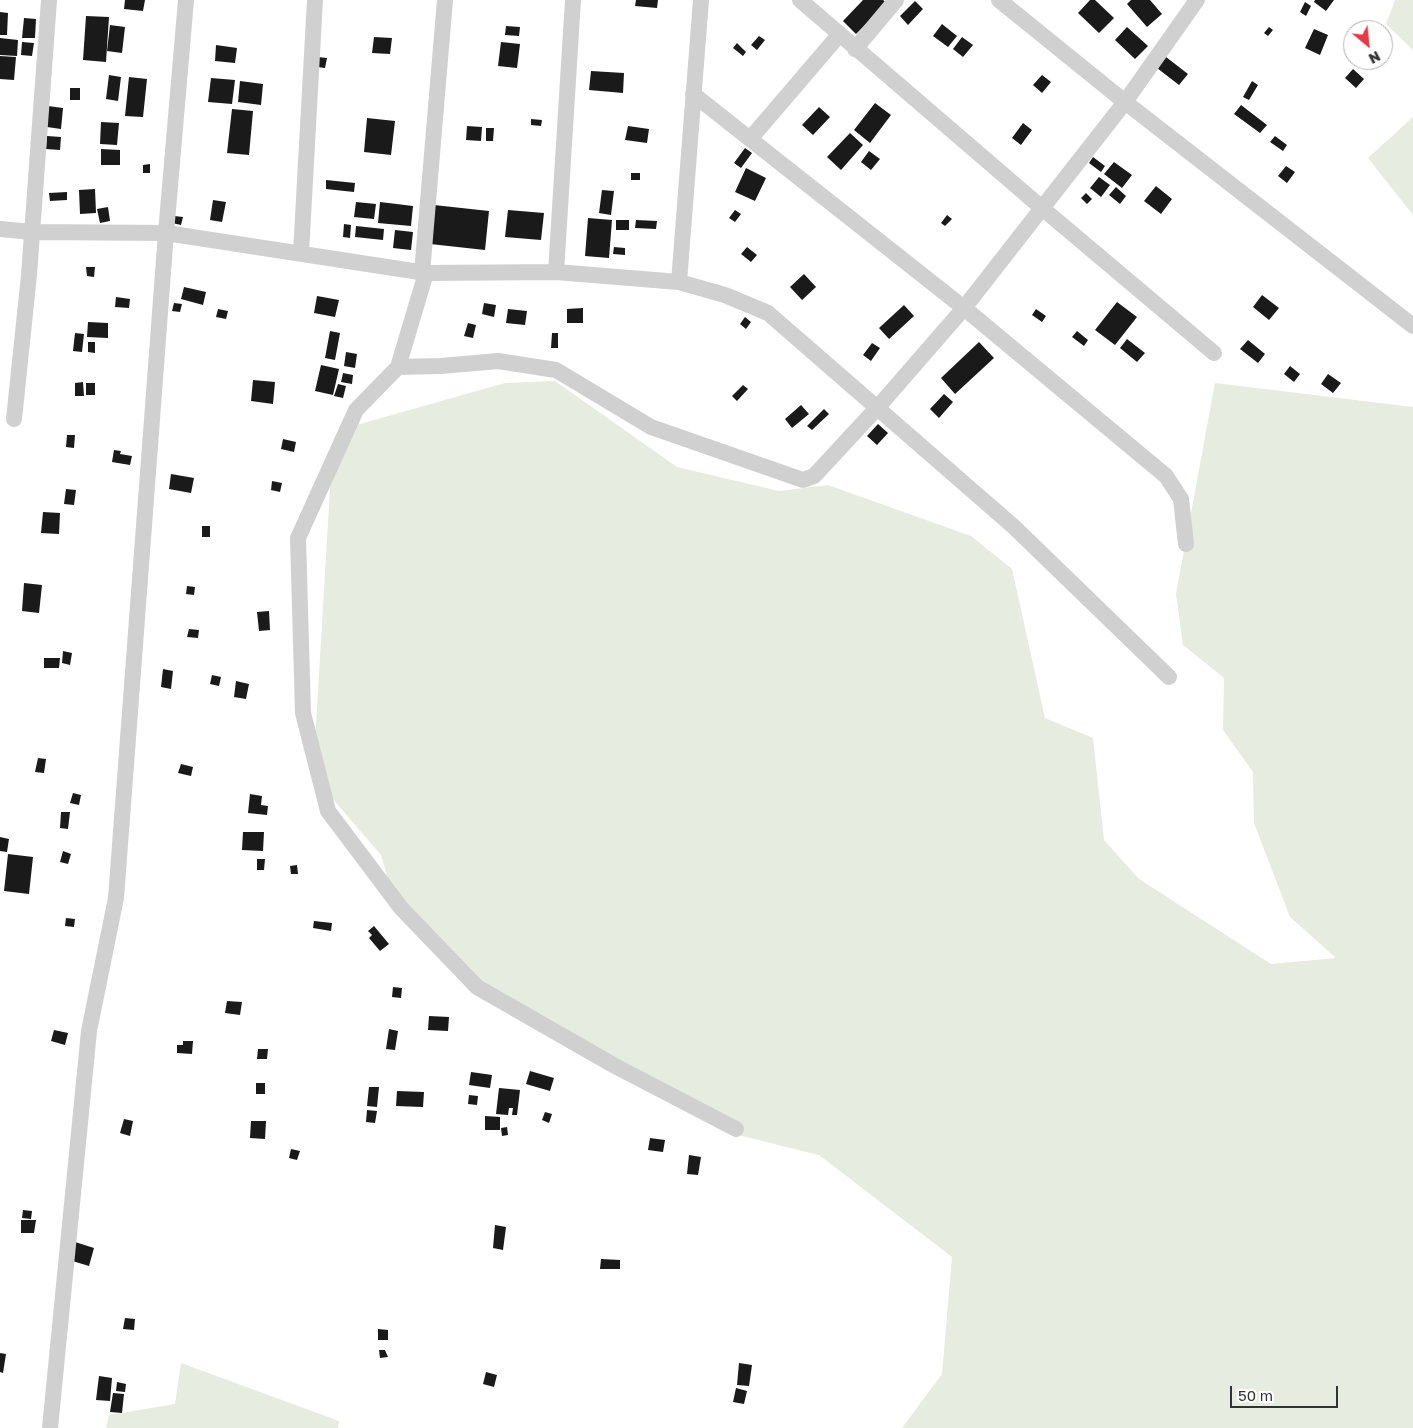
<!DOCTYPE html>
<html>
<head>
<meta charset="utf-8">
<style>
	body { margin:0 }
	#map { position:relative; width:1413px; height:1428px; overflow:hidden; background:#fff; font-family:"Golos Text",sans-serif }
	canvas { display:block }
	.north { position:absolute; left:1343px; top:20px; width:50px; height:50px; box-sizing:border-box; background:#fff; border:1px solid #adadad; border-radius:50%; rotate:152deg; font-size:14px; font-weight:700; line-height:20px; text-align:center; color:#333 }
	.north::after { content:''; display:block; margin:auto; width:18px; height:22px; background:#e63946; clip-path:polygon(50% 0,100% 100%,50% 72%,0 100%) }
	.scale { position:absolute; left:1230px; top:1386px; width:108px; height:22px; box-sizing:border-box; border:2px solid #333; border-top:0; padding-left:6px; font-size:15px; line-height:18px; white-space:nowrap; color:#333; -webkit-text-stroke:4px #fff; paint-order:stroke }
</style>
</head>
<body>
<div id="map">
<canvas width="1413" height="1428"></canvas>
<div class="north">N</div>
<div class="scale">50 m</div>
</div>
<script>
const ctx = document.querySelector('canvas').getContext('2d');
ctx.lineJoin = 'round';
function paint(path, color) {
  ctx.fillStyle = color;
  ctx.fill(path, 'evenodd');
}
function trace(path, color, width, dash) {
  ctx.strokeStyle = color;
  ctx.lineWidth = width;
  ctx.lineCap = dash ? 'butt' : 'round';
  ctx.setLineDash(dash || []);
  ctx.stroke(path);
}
paint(new Path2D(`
	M1395,0H1413V50L1386,24Z
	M1413,117V215L1368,158Z
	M555,381L677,467L779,491L828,485L971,536L1012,569L1045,718L1093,738L1104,840L1139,879L1271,964L1336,958L1290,917L1254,823L1253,772L1223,730L1224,678L1183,645L1176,594L1215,383L1413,407V1428H902L942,1374L952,1257L819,1155L742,1136L500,1008L392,893L381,855L313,776L331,472L353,426L505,383Z
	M181,1363L339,1421L338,1428H106L109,1415L175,1404Z`), '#e6ecdf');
paint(new Path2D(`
	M125,0H145L143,11L124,9Z
	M636,0H658L657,8L635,6Z
	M863,0H883L887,3L856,34L843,21Z
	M1090,0H1095L1114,18L1099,33L1078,13Z
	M1131,0H1150L1162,14L1147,27L1127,4Z
	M1315,0H1334L1326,11L1314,2Z
	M915,1L923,9L908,25L900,16Z
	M1305,2L1311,6L1306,16L1300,12Z
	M0,12L8,13L7,35H0Z
	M86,16L109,17L106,62L83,60Z
	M24,18L36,19L35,38H22Z
	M942,24L957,36L948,47L933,36Z
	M110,25L125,27L122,53L107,51Z
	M506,26L520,27L519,36L505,35Z
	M1127,27L1148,46L1135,59L1115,40Z
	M1269,27L1273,30L1268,36L1264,33Z
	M1314,29L1328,35L1320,55L1305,48Z
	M759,36L765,40L757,50L751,45Z
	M374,37L392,38L390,54L372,53Z
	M962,37L973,45L963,57L953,49Z
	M0,38L18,40L17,56L0,55Z
	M22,42L34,43L32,56L21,55Z
	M501,42L520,44L517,68L498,66Z
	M737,43L746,52L743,56L733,48Z
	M216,45L237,48L235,63L215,61Z
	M0,56L16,57L14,80L0,79Z
	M318,57L327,58L325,68L317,67Z
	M1166,57L1188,74L1179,85L1157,68Z
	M1353,69L1364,79L1356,88L1345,78Z
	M591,71L624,73L623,93L589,90Z
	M109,75L121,77L118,101L106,99Z
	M1042,75L1051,82L1042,93L1033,85Z
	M129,77L147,79L143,117L125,116Z
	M211,78L235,80L232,104L208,102Z
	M240,81L263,84L261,105L238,102Z
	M1252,81L1258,85L1249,100L1243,97Z
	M70,88H80V100H70Z
	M875,103L891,115L870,143L854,130Z
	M1241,105L1267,125L1260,133L1234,114Z
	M48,106L63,108L61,129L47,127Z
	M819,107L830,117L813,135L802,125Z
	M232,109L253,111L249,155L227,153Z
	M367,118L395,121L391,155L364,152Z
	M531,119L542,120L541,126L531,125Z
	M101,122L119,123L117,145L100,144Z
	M1023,123L1032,130L1021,145L1012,138Z
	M467,126L482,127L481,141L466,140Z
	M628,126L649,129L647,143L625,140Z
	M486,128H494L493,141H486Z
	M850,133L863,145L841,170L827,157Z
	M47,136L61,137L60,150L46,149Z
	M1275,136L1287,145L1283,151L1270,142Z
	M745,148L752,153L741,168L734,163Z
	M101,149L120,150V165H101Z
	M869,151L880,159L871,170L861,162Z
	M1093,157L1105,166L1101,172L1089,163Z
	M1114,162L1132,175L1122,188L1104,174Z
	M150,164V173H143V165Z
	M1286,166L1295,172L1287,183L1278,176Z
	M746,168L766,178L755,201L735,192Z
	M631,173H640V180H631Z
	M1099,177L1110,185L1101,197L1090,188Z
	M326,180L355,183L354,192L326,189Z
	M1156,186L1172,199L1161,214L1144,201Z
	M1116,187L1126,196L1120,204L1109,195Z
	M95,189L96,213L80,214L79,190Z
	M602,190L614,191L611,215L599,213Z
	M67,192V200L50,201L49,193Z
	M1086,193L1092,199L1087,204L1081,198Z
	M213,200L226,202L222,222L210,220Z
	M356,202L376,204L374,219L354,217Z
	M380,202L413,206L411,226L378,223Z
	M434,205L489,211L485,250L430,244Z
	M108,207L110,221L100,223L97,209Z
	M508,210L544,213L541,240L505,237Z
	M735,210L741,214L735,222L729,218Z
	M947,215L952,219L945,226L941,223Z
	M174,216L183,217L181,225L172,223Z
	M588,218L612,220L609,258L585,256Z
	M616,220H629V230H616Z
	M636,220L657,221L656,229L635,228Z
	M344,224L351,225L350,238L343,237Z
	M356,226L384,229L383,240L355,237Z
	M395,230L413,232L411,250L393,248Z
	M614,247L625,248V255L613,254Z
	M747,247L757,255L751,262L741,254Z
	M86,267H95L94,277L87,276Z
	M804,274L816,287L802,300L790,287Z
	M184,287L206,292L203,305L181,299Z
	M1262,295L1279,308L1269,320L1253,307Z
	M317,296L339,300L335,317L314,313Z
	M116,297L130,299L129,308L115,307Z
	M1117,302L1137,317L1115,345L1095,330Z
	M174,303L182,304L180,312L172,311Z
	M484,303L496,305L494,317L482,314Z
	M904,305L914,316L889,339L879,328Z
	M583,308V323H567V309Z
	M218,309L228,311L226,319L216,317Z
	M508,309L527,311L525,325L506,323Z
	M1036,309L1046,316L1042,322L1032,315Z
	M745,317L751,322L746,329L740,324Z
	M88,322L108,323V338L87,337Z
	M468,323L476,325L473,338L464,336Z
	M330,331L340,333L335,360L325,358Z
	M1077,331L1088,340L1084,346L1072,337Z
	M75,333L84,334L82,352L73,351Z
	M552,333H558V348H551Z
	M1127,339L1145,353L1137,362L1120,348Z
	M1248,340L1265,354L1258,363L1240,349Z
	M88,342H95V353L88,352Z
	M979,342L994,358L955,394L941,378Z
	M872,343L880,348L871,361L863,355Z
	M346,352L357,354L355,368L344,366Z
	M321,365L339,369L333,395L315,391Z
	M1290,366L1300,374L1294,382L1284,374Z
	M343,373L353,375L352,384L341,382Z
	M1328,374L1341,383L1333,393L1321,384Z
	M253,380L275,382L273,404L251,401Z
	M83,382L84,396H75V383Z
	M86,383H95V395H86Z
	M338,384L346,386L343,398L334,396Z
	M743,385L748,389L737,401L732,396Z
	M944,394L953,402L939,418L930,409Z
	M801,405L809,414L792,428L785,419Z
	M824,409L829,414L812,430L807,426Z
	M878,424L888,433L877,445L867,436Z
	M67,435H75L74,448L66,447Z
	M283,439L296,442L294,452L281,449Z
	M114,450L121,451L120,454L132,456L130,465L112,462Z
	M171,474L194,478L191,493L169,489Z
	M272,481L282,483L280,492L271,490Z
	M66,489L76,490L74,505L64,504Z
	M43,512L60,513L59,534L41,533Z
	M202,526H210V537H202Z
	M24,583L42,585L39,613L22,611Z
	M187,586L195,587L194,595L186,594Z
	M269,611L270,630L259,631L257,612Z
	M189,629L199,630L198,638L187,637Z
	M63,651L72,653L70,665L62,663Z
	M44,658H60L59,668H44Z
	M163,669L173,671L171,689L161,687Z
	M212,675L221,677L219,686L210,684Z
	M236,681L249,684L246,699L234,697Z
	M38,758L46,759L44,773L35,772Z
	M181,764L193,767L191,776L178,773Z
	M73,793L81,795L79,805L70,803Z
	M250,794L262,796L261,805L268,806L267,815L248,813Z
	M61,812H70L68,829L60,828Z
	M243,832H264L263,851L242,850Z
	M0,837L9,839L7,852L0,851Z
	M63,851L71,854L68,864L60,862Z
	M8,854L33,857L29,894L4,891Z
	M257,859H265L264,870H257Z
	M297,865L298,874H291L290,866Z
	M66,918L75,919L74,927L65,926Z
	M314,921L332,923L331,931L313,928Z
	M374,926L389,944L380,951L369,938L372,935L368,931Z
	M393,987L402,988L401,998L392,997Z
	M227,1001L242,1002L240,1015L225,1013Z
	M429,1016L449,1017L448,1031L428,1030Z
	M389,1029L398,1031L395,1050L386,1049Z
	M54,1030L68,1033L65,1045L51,1041Z
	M183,1041H193L192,1054L177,1053V1045H183Z
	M258,1049H268L267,1059H257Z
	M530,1071L554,1078L550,1091L526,1084Z
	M471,1072L492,1075L490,1088L469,1085Z
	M256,1083H265V1094H256Z
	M369,1087H379L377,1107L367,1106Z
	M499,1088L520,1090L517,1115H512L513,1108H509L508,1115L496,1114Z
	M397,1091L424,1092L423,1107L396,1106Z
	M469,1095L478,1096L477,1105L468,1104Z
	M367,1110L377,1111L375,1123L366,1122Z
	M545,1112L552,1114L549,1123L542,1120Z
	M485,1116L500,1117V1130H485Z
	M124,1119L133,1121L130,1136L120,1133Z
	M251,1121H266L265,1139L250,1138Z
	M507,1127L508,1135L502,1136L501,1128Z
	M650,1138L665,1140L663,1152L648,1150Z
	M291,1149L300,1151L297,1160L289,1158Z
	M689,1155L701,1157L698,1175L687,1174Z
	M23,1210L32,1211L31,1219L22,1218Z
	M21,1220H36L34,1233H21Z
	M495,1225L506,1227L503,1250L493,1248Z
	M75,1242L94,1248L89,1266L69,1260Z
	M601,1259L620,1260V1269H600Z
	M125,1318L135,1319L134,1330L123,1329Z
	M378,1329L388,1330V1340H378Z
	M379,1350H385L388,1357L380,1358Z
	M0,1353L6,1354L3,1373L0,1372Z
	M739,1363L752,1365L749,1386L737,1385Z
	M486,1372L497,1375L494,1387L483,1384Z
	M99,1376L112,1378L110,1401L96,1400Z
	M117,1382L126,1384L125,1392L116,1391Z
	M736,1388L747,1391L744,1404L733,1402Z
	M113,1393L124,1394L122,1413L110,1412Z`), '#1a1a1a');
trace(new Path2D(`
	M800,0L1042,208L1214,353
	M1197,0L1125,102L1413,326
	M855,49L896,0
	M693,94L964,308L1166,476L1181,499L1186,544
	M750,139L839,35
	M0,229L32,232L166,233L426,273
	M301,253L315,0
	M556,272L573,0
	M422,273L445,0
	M679,282L701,0
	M398,367L441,366L498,361L556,370L651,427L803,480L814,476L878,407L964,308L1125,102L999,0
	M14,419L29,275L49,0
	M736,1129L615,1066L477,987L401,908L328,811L303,713L298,538L356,410L398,367L426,273L556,272L679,282L725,295L768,313L1013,526L1169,677
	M50,1428L89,1031L116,898L166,233L186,0`), '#d0d0d0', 16);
</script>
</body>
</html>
